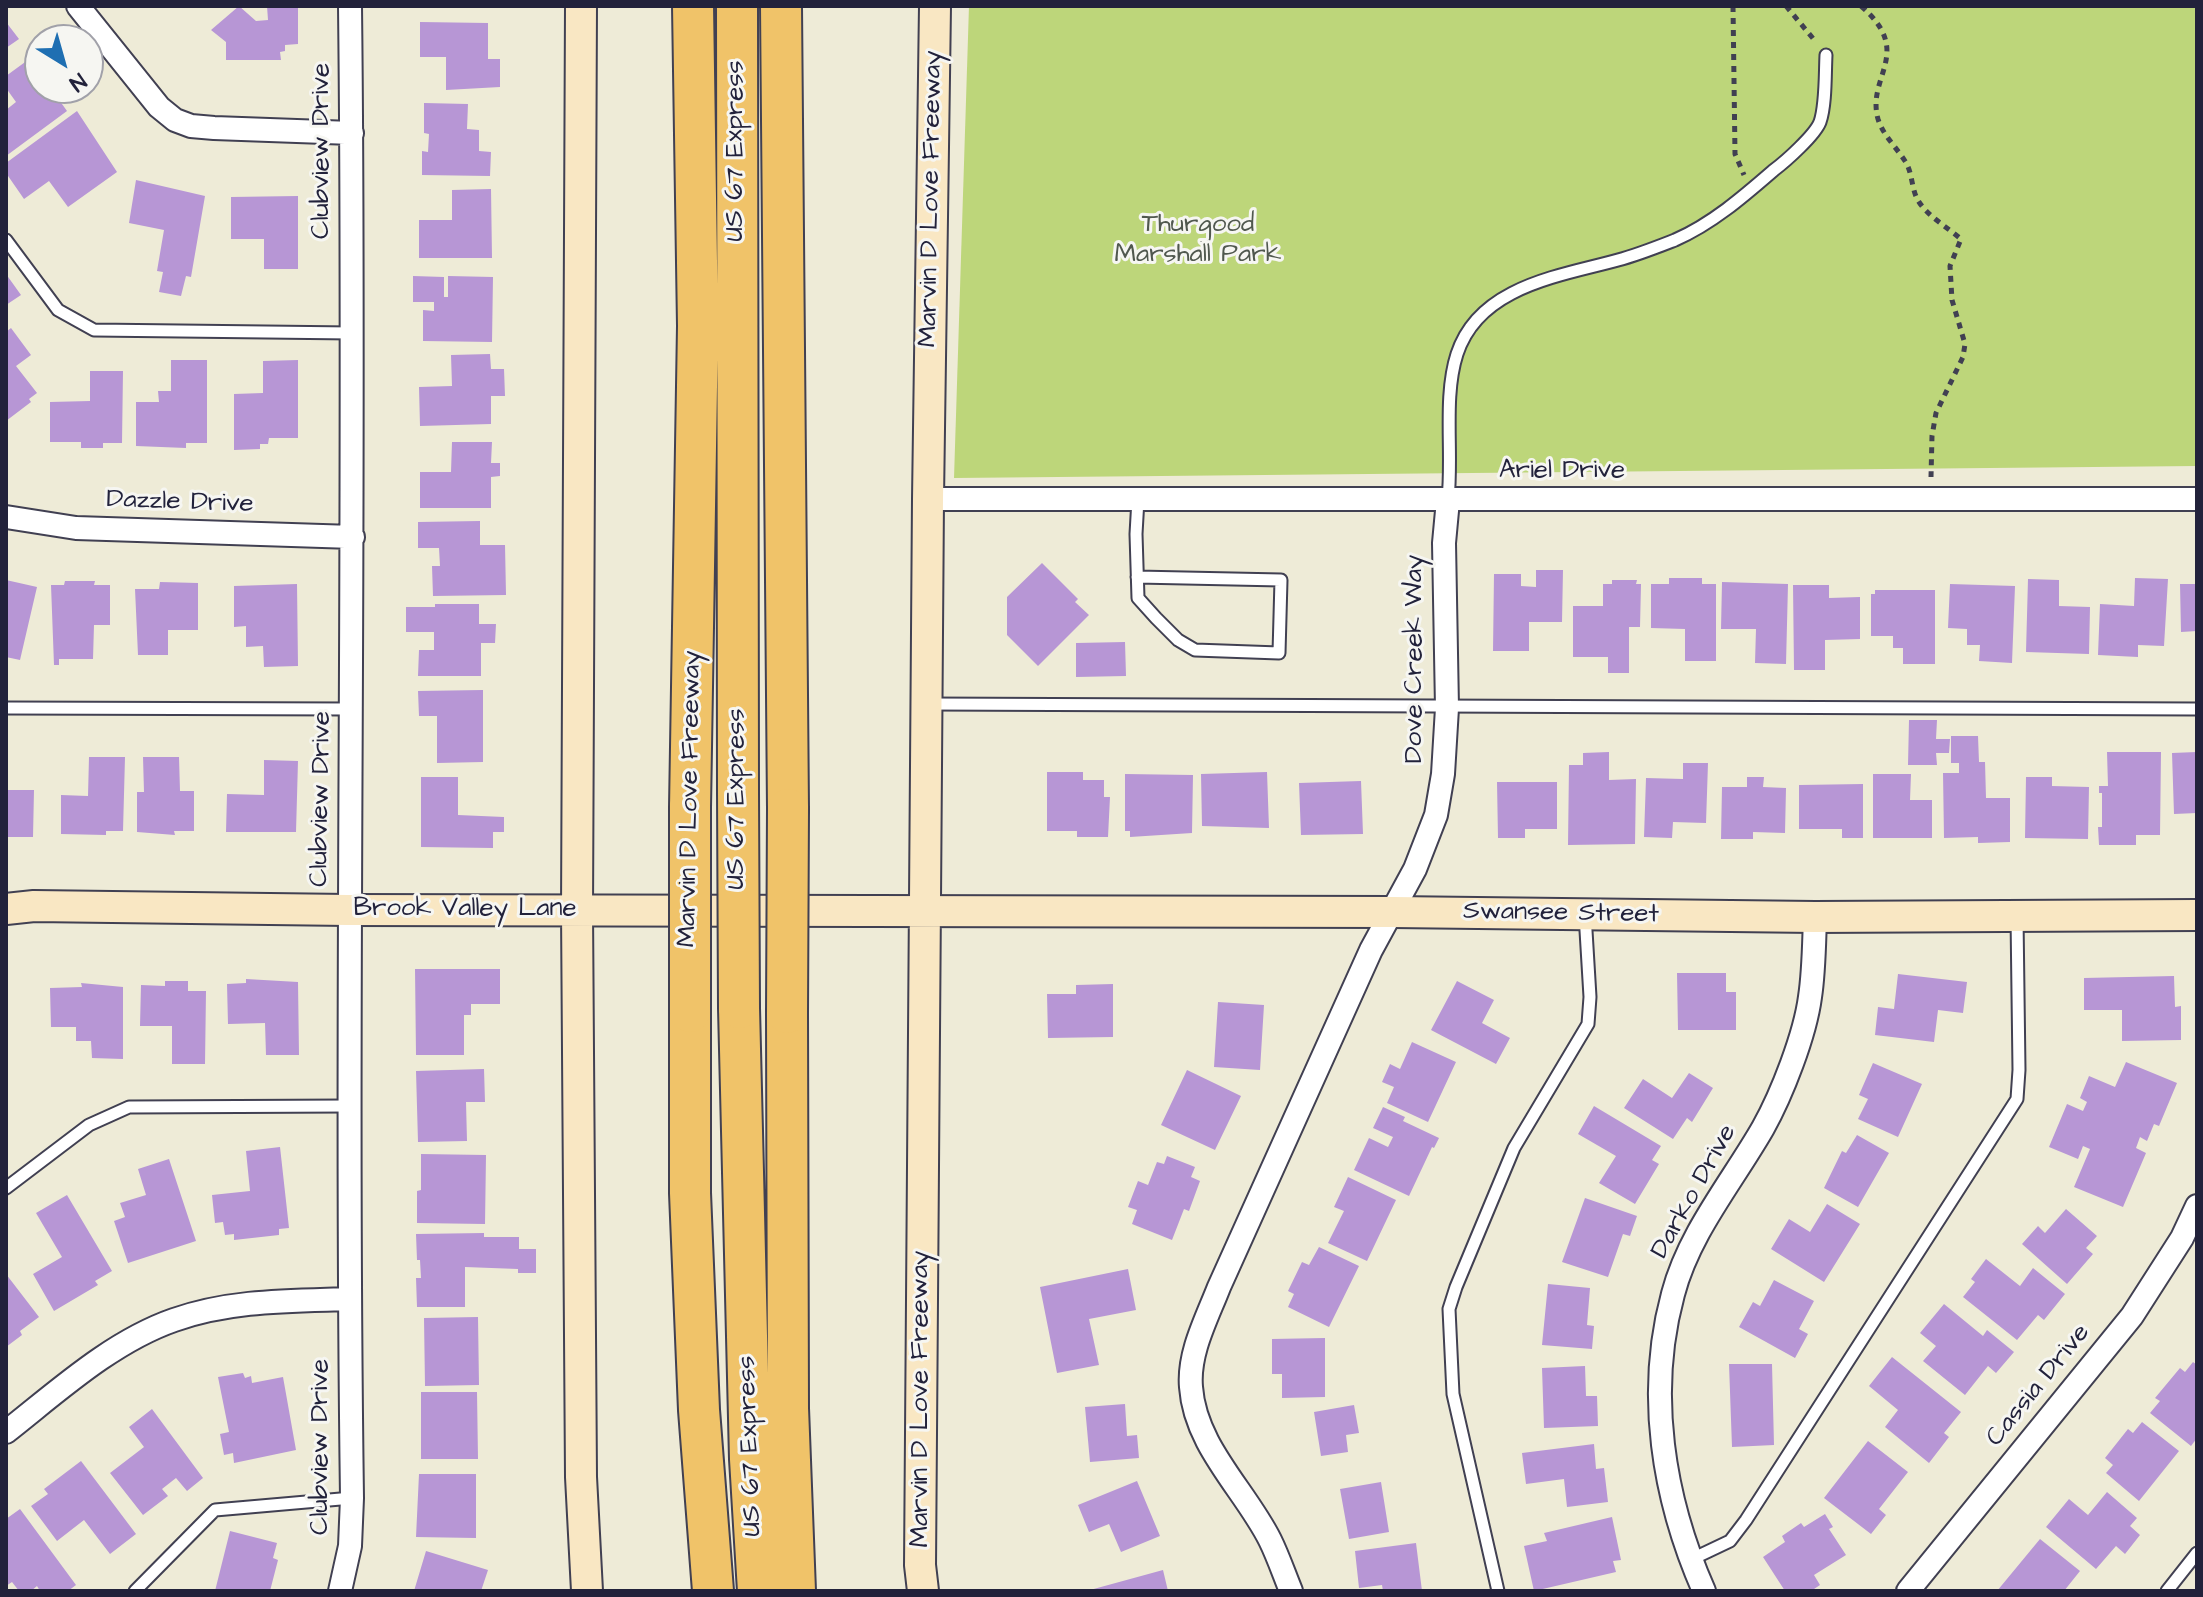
<!DOCTYPE html>
<html>
<head>
<meta charset="utf-8">
<style>
	body { margin:0 }
	#map { position:relative; width:2203px; height:1597px; overflow:hidden; background:#eeebd7; font-family:"Architects Daughter",sans-serif }
	canvas { display:block }
	.frame { position:absolute; inset:0; border:8px solid #22223b; pointer-events:none }
	.north { position:absolute; left:24px; top:24px; width:80px; height:80px; box-sizing:border-box; background:#f6f6f2; border:2px solid #a1a1a9; border-radius:50%; rotate:143deg; font-size:22px; font-weight:700; line-height:32px; text-align:center; color:#22223b }
	.north::after { content:''; display:block; margin:auto; width:28px; height:36px; background:#1f6fb2; clip-path:polygon(50% 0,100% 100%,50% 72%,0 100%) }
</style>
</head>
<body>
<div id="map">
<canvas width="2203" height="1597"></canvas>
<div class="frame"></div>
<div class="north">N</div>
</div>
<script>
const ctx = document.querySelector('canvas').getContext('2d');
ctx.lineJoin = 'round';
function paint(path, color) {
  ctx.fillStyle = color;
  ctx.fill(path, 'evenodd');
}
function trace(path, color, width, dash) {
  ctx.strokeStyle = color;
  ctx.lineWidth = width;
  ctx.lineCap = dash ? 'butt' : 'round';
  ctx.setLineDash(dash || []);
  ctx.stroke(path);
}
function drawText(font, color, halo, rows, align = 'center') {
  ctx.font = font + ' "Architects Daughter",sans-serif';
  ctx.lineWidth = 6;
  ctx.setLineDash([]);
  ctx.textBaseline = 'middle';
  ctx.strokeStyle = halo;
  ctx.fillStyle = color;
  for (const [text, x, y, turn = 0] of rows) {
    ctx.save();
    ctx.translate(x, y);
    ctx.rotate((+turn || 0) * Math.PI / 180);
    ctx.textAlign = isNaN(turn) ? turn : align;
    if (halo) ctx.strokeText(text, 0, 0);
    ctx.fillText(text, 0, 0);
    ctx.restore();
  }
}
paint(new Path2D(`
	M969,6H2197V466L954,478Z`), '#bdd67a');
paint(new Path2D(`
	M239,6L256,21L268,20L267,6H298V44L285,45V51L280,52L281,60H226V42L211,30Z
	M6,22L19,39L6,48Z
	M420,22L488,23V59H500V87L446,90V57H420Z
	M32,57L40,68V88H55L60,95L57,97L67,111L6,156V110L16,102L6,88V76Z
	M424,103L468,104L467,129L479,130V151L491,152L490,176L422,175V151L428,152L429,134L424,133Z
	M77,111L117,172L68,207L49,181L24,199L6,173V163Z
	M136,180L205,196L191,277L186,276L181,296L159,292L163,272L157,271L164,230L129,223Z
	M491,189L492,258H419V220H452V190Z
	M298,196V269H264V239H231V197Z
	M6,274L21,295L6,305Z
	M413,276L444,277V297H448V276L493,277L492,342L423,341V310L434,311V302H413Z
	M11,328L31,355L16,366L37,393L29,399L31,402L6,421V332Z
	M490,354L491,369H504L505,396H491V424L420,426L419,387L452,386L451,355Z
	M171,360H207V443H186V448L136,446V402H159L158,391H171Z
	M298,360V438H269L268,444H260V449L234,450V394L263,393V361Z
	M90,371H123L122,443H103V448H81V442H50V402L90,401Z
	M452,442H492L491,463H500V476L491,477V508H420V472H451Z
	M480,521V545H505L506,595L433,596L432,566H440L439,548H418V522Z
	M1042,563L1078,599L1075,602L1089,615L1038,666L1007,635V597Z
	M1536,570H1563L1562,622H1529V651H1493L1494,574H1521V586L1536,587Z
	M1669,578H1702V584H1716V661H1685V629L1651,628V584H1669Z
	M2135,578L2168,579L2164,646L2138,645V657L2098,655L2100,604L2134,606Z
	M2028,579L2059,580V606L2090,607L2089,654L2026,652Z
	M6,580L37,587L20,660L6,657Z
	M1612,580H1637L1636,584H1641L1640,627H1629V673H1608V657H1573V606H1603V584H1612Z
	M65,581H95L94,585H110V625H94L93,659H59V665H54L51,585H64Z
	M160,582L198,583V630H168V655H138L135,589H159Z
	M1722,582L1788,584L1786,664L1755,663L1756,629H1721Z
	M297,584L298,666L264,667L263,646L246,647V626L234,627V586Z
	M1950,584L2015,586L2012,663L1979,661L1980,645H1967V629L1948,628Z
	M2180,584H2197V631L2181,632Z
	M1793,585H1829V598L1860,597V639L1825,640V670H1794Z
	M1875,590H1935V664H1903V648H1893V636H1871V594H1875Z
	M435,604H479V624H496L495,643H481V676H418L419,650H434V632H406V607H435Z
	M1125,642L1126,676L1076,677V643Z
	M483,690V762L437,763V716H419L418,691Z
	M1909,720H1937L1936,739H1950L1949,753H1936L1937,765H1908Z
	M1951,736H1978L1979,762H1985L1986,798H2010V842L1978,843V837L1944,838L1943,773H1959V763H1951Z
	M1609,752V780L1636,779L1635,844L1568,845L1569,765H1583V753Z
	M2107,752H2161L2160,835H2136V845H2099L2098,827H2102V793H2099V786H2108Z
	M2197,752V813L2174,814L2172,753Z
	M89,757H125L123,831H106V835L61,834V795L88,796Z
	M143,757H179L180,791H194V831H174L175,835L137,832V792H144Z
	M264,760L298,761L296,832H226L227,794L264,795Z
	M1683,763H1708L1706,823L1673,822L1672,838L1644,837L1646,778L1683,779Z
	M1047,772H1083V780H1104V797H1110L1108,837H1077V831H1047Z
	M1267,772L1269,828L1202,826L1201,774Z
	M1125,774L1193,775L1192,833L1130,837V831H1125Z
	M1873,774H1911L1910,800H1932V838H1873Z
	M421,777H458V815L504,817V832H493V848L421,847Z
	M1747,777H1764L1763,787L1786,788L1785,833L1753,832V839H1721L1722,787H1747Z
	M2026,777H2052V786L2089,787L2088,839L2025,838Z
	M1361,781L1363,834L1301,835L1299,783Z
	M1497,782H1557V829H1525V838H1498Z
	M1863,784V838H1842V829H1799V785Z
	M6,790H34L33,837H6Z
	M415,969H500V1004H471V1015H464V1055H416Z
	M1677,973H1726V992H1736V1030H1678Z
	M1898,974L1967,982L1963,1013L1938,1010L1934,1042L1875,1035L1878,1007L1894,1009Z
	M2174,976L2175,1007L2181,1006V1040L2122,1041V1010H2084V978Z
	M246,979L298,982L299,1055H266L265,1023L228,1024L227,984L246,983Z
	M165,981H188V991H206L205,1064H172V1026H140L141,985L165,986Z
	M1457,981L1494,1000L1482,1023L1510,1038L1496,1064L1431,1030Z
	M81,983L123,987V1059L92,1058L91,1041H76V1027H51L50,988L82,987Z
	M1113,984V1037L1048,1038L1047,994H1076V985Z
	M1218,1002L1264,1005L1260,1070L1214,1067Z
	M1412,1042L1456,1062L1428,1122L1387,1103L1394,1087L1382,1082L1390,1064L1400,1069Z
	M2126,1062L2177,1083L2159,1126L2154,1124L2147,1141L2140,1137L2136,1148L2146,1153L2123,1207L2074,1187L2090,1149L2083,1146L2078,1159L2049,1147L2067,1104L2083,1111L2087,1102L2080,1098L2089,1076L2115,1087Z
	M1873,1063L1922,1084L1898,1137L1858,1119L1868,1099L1859,1095Z
	M484,1069L485,1102H466L467,1141L418,1142L416,1071Z
	M1187,1070L1241,1096L1215,1150L1161,1125Z
	M1689,1073L1713,1088L1692,1122L1687,1118L1673,1139L1624,1108L1643,1079L1672,1098Z
	M1594,1106L1661,1146L1652,1160L1659,1164L1635,1204L1599,1183L1616,1156L1578,1134Z
	M1383,1107L1405,1117L1403,1121L1439,1138L1434,1148L1432,1147L1409,1196L1354,1170L1369,1138L1388,1147L1393,1137L1373,1128Z
	M1857,1135L1889,1153L1858,1207L1824,1188L1842,1151L1846,1153Z
	M280,1147L289,1228L279,1229V1235L234,1240V1234L225,1235L223,1222L215,1223L212,1195L250,1191L246,1151Z
	M421,1154L486,1155L485,1224L417,1223V1191L421,1190Z
	M1167,1156L1195,1167L1191,1177L1200,1181L1189,1211L1184,1209L1172,1240L1132,1224L1137,1210L1128,1207L1138,1181L1148,1185L1157,1162L1164,1164Z
	M169,1159L196,1241L128,1263L114,1221L125,1217L120,1203L146,1195L138,1169Z
	M1348,1177L1396,1200L1367,1261L1328,1243L1344,1211L1334,1207Z
	M67,1195L112,1271L95,1281L98,1285L54,1311L33,1274L62,1257L36,1213Z
	M1585,1198L1637,1216L1630,1236L1623,1234L1608,1277L1562,1262Z
	M1827,1204L1860,1224L1824,1282L1771,1249L1789,1219L1810,1232Z
	M2066,1209L2097,1236L2086,1248L2093,1254L2067,1284L2022,1244L2038,1226L2045,1233Z
	M484,1233V1237H519V1249H536V1273H518V1269L465,1267V1307H417L416,1278H421L420,1260H417L416,1234Z
	M1319,1247L1359,1266L1329,1327L1288,1307L1294,1294L1288,1291L1302,1262L1309,1265Z
	M1986,1259L2020,1286L2033,1268L2065,1294L2044,1320L2038,1315L2017,1340L1963,1297L1975,1282L1971,1279Z
	M1128,1269L1136,1310L1089,1319L1099,1365L1057,1373L1040,1287Z
	M6,1274L39,1317L20,1331L22,1335L6,1347Z
	M1774,1280L1814,1301L1799,1329L1808,1334L1795,1358L1739,1327L1753,1302L1760,1306Z
	M1548,1284L1590,1288L1587,1325L1594,1326L1592,1349L1542,1345Z
	M1944,1304L1983,1336L1987,1330L2014,1352L1996,1373L1988,1366L1965,1395L1923,1361L1936,1346L1920,1333Z
	M478,1317L479,1385L425,1386L424,1318Z
	M1325,1338V1397L1282,1398V1374H1272V1339Z
	M1892,1357L1961,1412L1944,1433L1949,1437L1929,1463L1885,1427L1898,1410L1869,1386Z
	M2193,1362L2197,1365L2195,1418L2197,1438L2191,1446L2150,1413L2160,1401L2155,1398L2180,1368L2185,1372Z
	M1729,1364H1772L1774,1445L1732,1447Z
	M1585,1366L1586,1396H1597L1598,1426L1544,1428L1542,1368Z
	M243,1373L245,1378L251,1376L252,1383L283,1377L296,1450L234,1463L233,1453L224,1455L220,1434L229,1432L218,1377Z
	M421,1392H477L478,1459H421Z
	M1125,1404L1127,1436L1137,1435L1139,1458L1090,1462L1085,1407Z
	M1354,1405L1359,1433L1346,1435L1348,1452L1321,1456L1314,1412Z
	M152,1409L203,1478L187,1491L176,1478L162,1489L168,1496L143,1515L110,1473L144,1447L129,1427Z
	M2142,1422L2179,1451L2139,1501L2106,1473L2113,1465L2105,1458L2128,1429L2133,1433Z
	M1868,1441L1908,1472L1879,1509L1886,1515L1871,1534L1824,1498Z
	M1594,1444L1596,1469L1604,1468L1608,1502L1567,1507L1564,1479L1526,1484L1522,1453Z
	M81,1461L136,1534L110,1554L84,1520L57,1541L31,1506L48,1494L44,1489Z
	M419,1474H476V1538L416,1537Z
	M1137,1481L1160,1536L1121,1552L1109,1524L1089,1532L1078,1505Z
	M1381,1482L1389,1532L1349,1539L1340,1489Z
	M2107,1492L2137,1518L2130,1526L2140,1535L2125,1554L2116,1546L2096,1569L2046,1527L2069,1499L2088,1515Z
	M20,1509L76,1585L68,1591H40L37,1586L31,1591H19L12,1582L6,1586V1519Z
	M1825,1514L1833,1527L1829,1529L1846,1555L1814,1575L1820,1585L1811,1591H1785L1763,1557L1785,1542L1782,1536L1801,1523L1804,1527Z
	M1612,1517L1621,1560L1613,1561L1616,1572L1534,1591L1524,1546L1547,1541L1544,1533Z
	M230,1531L277,1543L273,1558L278,1560L270,1591H215Z
	M2040,1539L2080,1571L2064,1591H1997Z
	M1416,1543L1422,1591H1383L1382,1585L1359,1588L1355,1551Z
	M426,1551L488,1570L481,1591H414Z
	M1163,1570L1168,1591H1090V1590Z`), '#b796d5');
const lane = new Path2D(`
	M6,240L58,310L94,330L352,333
	M1448,499C1453,453 1443,397 1457,354C1479,286 1560,276 1618,260C1637,255 1657,247 1675,240C1712,224 1744,196 1774,170C1786,161 1815,135 1820,122C1826,105 1825,74 1826,55
	M1137,577L1281,580L1279,653L1195,650L1178,640L1156,618L1138,598L1136,534L1138,499
	M927,704L2197,709
	M6,708L351,709
	M6,1188L89,1125L129,1107L348,1106
	M1690,1560L1730,1541L1746,1520L2017,1099L2019,1070L2017,917
	M135,1591L215,1510L352,1498
	M1498,1591L1453,1394L1449,1309L1456,1287L1514,1148L1588,1024L1590,997L1585,914
	M2167,1591L2197,1553`);
const street = new Path2D(`
	M78,6L159,107L175,120L191,126L214,128L352,133
	M928,499H2197
	M6,517L76,528L353,537
	M6,1432C57,1392 111,1342 174,1320C230,1300 290,1301 349,1299
	M340,1591L350,1546L352,1498C345,1000 356,503 350,6
	M1291,1591C1284,1574 1278,1556 1270,1540C1245,1490 1195,1446 1191,1387C1188,1353 1207,1318 1219,1287L1371,950L1415,869L1436,815L1443,774L1447,708L1444,543L1448,500
	M1704,1591C1663,1498 1646,1393 1673,1294C1689,1233 1732,1182 1763,1128C1782,1094 1805,1035 1810,997C1814,971 1814,943 1815,917
	M1908,1591L2132,1316L2182,1238L2197,1206`);
const secondary = new Path2D(`
	M581,6L577,910L581,1477L587,1591
	M6,909L34,906L348,910L1393,912L1815,917L2197,915
	M923,1591L920,1565L928,499L935,6`);
const highway = new Path2D(`
	M737,6L738,791
	M781,6L788,809
	M690,807L698,326L693,6
	M739,1008L750,1459L758,1591
	M690,1012V1193L699,1410L713,1591
	M787,1013L788,1408L795,1591`);
trace(lane, '#414052', 15);
trace(street, '#414052', 26);
trace(secondary, '#414052', 34);
trace(highway, '#414052', 44);
trace(new Path2D(`
	M1733,6L1735,154L1744,175
	M1786,6L1816,42
	M1861,6C1915,53 1866,76 1878,119C1883,135 1896,147 1905,161C1913,173 1911,190 1919,202C1928,216 1948,228 1961,239L1950,266L1952,300L1965,344L1963,357L1936,413L1932,436L1931,477`), '#414052', 5, [6, 6]);
trace(lane, '#fff', 11);
trace(street, '#fff', 22);
trace(secondary, '#f9e7c3', 30);
trace(highway, '#f0c369', 40);
const highwayBridge = new Path2D(`
	M738,791L739,1008
	M690,1012V807
	M787,1013L788,809`);
trace(highwayBridge, '#414052', 44, []);
trace(highwayBridge, '#f0c369', 40);
drawText('26px', '#22223b', '#f6f6f2', [
	["Clubview Drive",323,151,-90],
	["US 67 Express",737,151,-90],
	["Marvin D Love Freeway",932,199,-89],
	["Ariel Drive",1562,472],
	["Dazzle Drive",180,503,2],
	["Dove Creek Way",1416,659,-90],
	["Clubview Drive",322,799,-89],
	["Marvin D Love Freeway",691,799,-89],
	["US 67 Express",738,799,-90],
	["Brook Valley Lane",465,910],
	["Swansee Street",1561,914,1],
	["Darko Drive",1695,1192,-61],
	["Cassia Drive",2039,1386,-51],
	["Marvin D Love Freeway",922,1399,-90],
	["US 67 Express",751,1446,-92],
	["Clubview Drive",322,1447,-90]
]);
drawText('26px', '#50584e', '#f6f6f2', [
	["Thurgood",1198,226],
	["Marshall Park",1198,256]
]);
</script>
</body>
</html>
